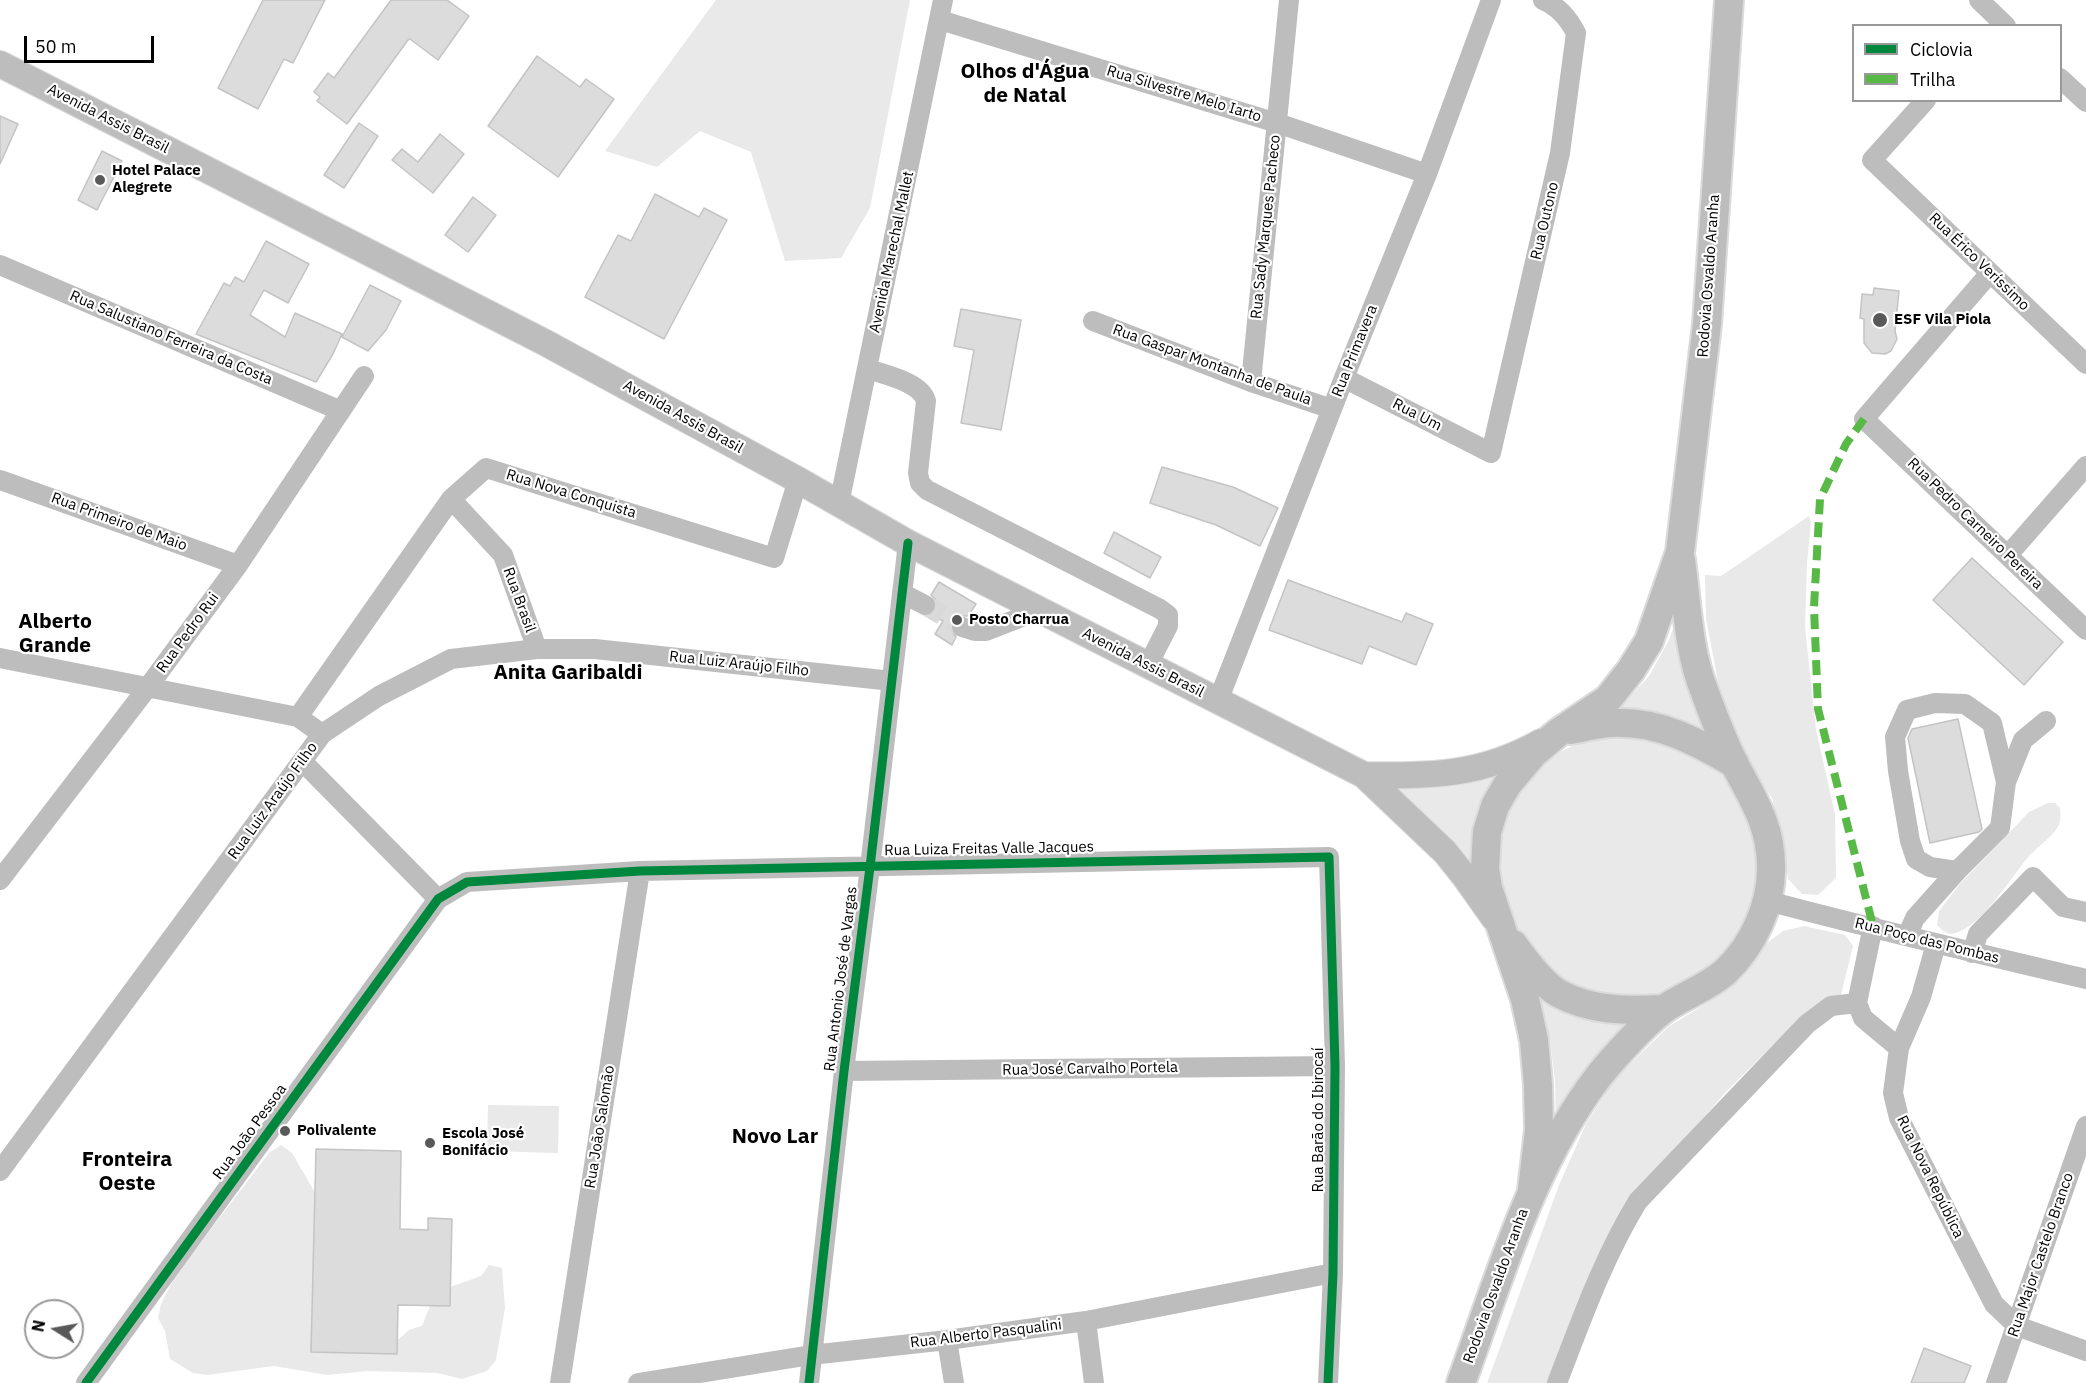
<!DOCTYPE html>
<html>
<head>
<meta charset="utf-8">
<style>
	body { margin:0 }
	#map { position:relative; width:2086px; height:1383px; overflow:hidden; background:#fff; font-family:"IBM Plex Sans",sans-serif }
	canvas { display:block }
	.legend { position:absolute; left:1852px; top:24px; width:210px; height:78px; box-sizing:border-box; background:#fff; border:2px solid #999; margin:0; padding:8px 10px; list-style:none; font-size:18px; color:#000 }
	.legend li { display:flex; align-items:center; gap:12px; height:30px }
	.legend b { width:30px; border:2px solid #999 }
	.north { position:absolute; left:24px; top:1299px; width:60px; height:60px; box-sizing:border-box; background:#fff; border:2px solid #999; border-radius:50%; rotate:281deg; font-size:16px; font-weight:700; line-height:24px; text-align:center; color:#000 }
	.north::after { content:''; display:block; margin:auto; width:21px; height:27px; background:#595959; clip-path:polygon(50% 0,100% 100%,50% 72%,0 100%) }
	.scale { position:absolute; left:24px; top:36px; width:130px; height:27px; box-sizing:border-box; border:3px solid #000; border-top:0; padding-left:8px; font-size:18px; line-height:21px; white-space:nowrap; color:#000; -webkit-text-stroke:4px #fff; paint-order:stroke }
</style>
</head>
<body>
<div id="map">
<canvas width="2086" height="1383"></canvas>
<ul class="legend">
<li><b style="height:8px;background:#00873e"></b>Ciclovia</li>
<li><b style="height:8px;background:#58b947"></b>Trilha</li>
</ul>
<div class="north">N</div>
<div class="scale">50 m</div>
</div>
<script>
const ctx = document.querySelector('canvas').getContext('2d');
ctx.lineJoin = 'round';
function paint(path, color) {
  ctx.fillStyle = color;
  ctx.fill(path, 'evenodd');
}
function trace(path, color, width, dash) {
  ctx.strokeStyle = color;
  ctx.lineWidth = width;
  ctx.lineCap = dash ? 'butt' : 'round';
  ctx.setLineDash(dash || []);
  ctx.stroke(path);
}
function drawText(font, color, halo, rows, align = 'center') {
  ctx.font = font + ' "IBM Plex Sans",sans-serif';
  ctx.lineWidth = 4.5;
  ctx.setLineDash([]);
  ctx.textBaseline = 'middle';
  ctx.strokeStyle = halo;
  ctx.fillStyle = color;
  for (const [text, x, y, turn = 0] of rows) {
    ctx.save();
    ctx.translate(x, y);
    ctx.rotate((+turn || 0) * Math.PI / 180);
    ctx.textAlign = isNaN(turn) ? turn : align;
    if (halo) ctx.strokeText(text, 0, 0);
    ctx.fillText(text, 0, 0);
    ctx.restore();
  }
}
paint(new Path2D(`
	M716,0H910L870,208L841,258L785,261L751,152L700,131L657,167L605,151Z
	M1809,516L1811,522L1807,563L1805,627L1816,730L1835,814L1836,878L1818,895L1802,894L1788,879L1783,845L1772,798L1745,761L1718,682L1706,618L1705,575L1721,576Z
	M1681,607L1709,737L1614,714L1649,676L1669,640Z
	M1495 866a132 132 0 1 1 264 0a132 132 0 1 1-264 0Z
	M1503,776L1471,871L1382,783L1431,786L1462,784Z
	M2048,803H2055L2060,808C2060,812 2061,818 2060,822C2055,836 2039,845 2029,856C2011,877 1981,929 1952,934C1946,934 1941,929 1937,925L1939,911L1959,885L2029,812Z
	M1804,926L1845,935L1853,946L1841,995L1822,1004L1798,1020L1725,1093L1637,1195L1595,1261L1549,1383H1487L1559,1185L1586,1124L1615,1079L1668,1027L1720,995L1759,949L1783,931Z
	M1537,993C1547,1000 1558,1008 1569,1014C1590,1024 1616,1021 1639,1021L1556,1129L1555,1082L1550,1039Z
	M488,1105L559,1106L558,1153L487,1151Z
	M281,1145L292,1153L320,1201L354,1346L365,1354L388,1349L409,1330L422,1326L432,1301L442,1290L481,1276L489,1265L502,1268L505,1308L496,1360L487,1371L462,1379L437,1373L368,1371L327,1375L274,1366L207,1375L193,1373L170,1359L165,1331L158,1318L161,1304L175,1276L269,1153Z`), '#e9e9e9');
const building = new Path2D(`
	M263,0H325L293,63L284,59L258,109L218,88Z
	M391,0H447L469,16L438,60L410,39L408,40L347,124L317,101L320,97L314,92L328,73L334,78Z
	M537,56L580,87L586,79L614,99L558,177L488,126Z
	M0,116L18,124L0,164Z
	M359,123L378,136L344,188L324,175Z
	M440,134L464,154L433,193L392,160L402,149L418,162Z
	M102,151L122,161L97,210L78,200Z
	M655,194L699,217L704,208L727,220L664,339L585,297L618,235L631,241Z
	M473,197L496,215L468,252L445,235Z
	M266,241L309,264L288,303L264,290L250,315L285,337L295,313L342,334L333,354L316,382L196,334L224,283L230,286L235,277L244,282Z
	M370,285L401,301L386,330L368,351L342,337Z
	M1874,288L1899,291L1895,331L1897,339L1891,351L1885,354L1872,353L1864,343V319L1860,318L1862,294L1873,295Z
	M961,309L1021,320L1001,430L961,423L974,350L954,346Z
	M1162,467L1233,487L1278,508L1260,546L1216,525L1150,503Z
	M1114,532L1161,557L1150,578L1104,553Z
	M1972,558L2063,642L2024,685L1933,600Z
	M1288,580L1402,622L1406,613L1433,624L1416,665L1369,646L1362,664L1269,630Z
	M939,582L976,604L968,616H959L951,623V630L956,637L952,645L935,634L943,621L932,615L937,605L935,599L931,595Z
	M1958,719L1982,829L1979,832L1930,843L1908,738L1912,729Z
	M316,1149L401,1151L400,1229L428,1230V1218L452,1219L450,1306L398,1305L397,1354L311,1352Z
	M1924,1348L1971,1366L1964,1383H1911Z`);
paint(building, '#dcdcdc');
trace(building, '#c4c4c4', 1.5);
trace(new Path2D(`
	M925,605L962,627`), '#d9d9d9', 20, [20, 10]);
const major = new Path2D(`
	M0,64L544,342L798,480L908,543L1364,775L1445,852L1465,877L1494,918
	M1364,775C1430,776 1481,776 1541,742`);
const highway = new Path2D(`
	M1570,730C1584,728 1598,723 1612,723C1659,721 1696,741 1735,764
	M1513,944C1523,958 1543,984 1558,993C1590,1011 1628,1011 1664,1009
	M1532,1190L1539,1130L1538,1085L1534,1040L1525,999L1488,888L1485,869L1487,832L1495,806L1507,785L1534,753L1559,732L1608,699L1631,670L1649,641L1680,552L1707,324L1729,0
	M1461,1383C1499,1280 1531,1165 1598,1077C1613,1058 1645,1023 1664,1009C1684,995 1707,988 1725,972C1753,946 1772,905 1771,866C1771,826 1753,799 1735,765C1723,741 1713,715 1704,690C1688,650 1687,603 1681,560`);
trace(major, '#dbdbdb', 28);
trace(highway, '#dbdbdb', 32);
trace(new Path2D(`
	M1979,0L2006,26
	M940,20L1277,123L1427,174
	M2060,78L2086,102
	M1926,100L1872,160L2086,364
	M0,265L341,411
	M1990,273L1864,419L2086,630
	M1093,321L1251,382L1332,409
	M868,369C885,375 921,382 926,401L918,473L920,483L927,490L1160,609L1168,615V626L1148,665
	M1344,378L1491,453L1560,153L1576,33C1568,18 1559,7 1543,0
	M1251,382L1289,0
	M0,480L238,565
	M451,499L503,555L537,649
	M839,504L943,0
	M2008,555L2086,466
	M902,593L925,605
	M962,627L975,631H986L1040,610
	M0,658L298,717L322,734
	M1218,701L1344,378L1427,174L1491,0
	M298,717L451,499L486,468L774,558L798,480
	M302,761L438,899
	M2006,782L2023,740L2046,721
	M0,880L148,687L238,565L364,376
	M1768,901C1873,929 1980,954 2086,979
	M1873,926L1857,1003L1863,1018L1899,1048
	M1907,936L1915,918L1957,871L2000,828L2006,782L1992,723L1965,704L1935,703L1907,710L1895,737L1898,771L1910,841L1916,859L1930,867L1957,871
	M1936,944L1921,997L1899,1048L1893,1093L1899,1118L1994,1304L2017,1326L2086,1351
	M1972,953L1978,934L2033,877L2063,907L2086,912
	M844,1071L1335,1066
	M0,1171L322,734L379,696L451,659L537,649H595L892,681
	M1086,1321L1094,1383
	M947,1340L954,1383
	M86,1383L438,899L467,882L640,871L1329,857L1335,1066L1333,1273L1328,1383
	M560,1383L640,871
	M638,1383L811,1355L947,1340L1086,1321L1333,1273
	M809,1383L844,1071L870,867L908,543
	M1557,1383C1581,1321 1603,1258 1638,1201L1807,1024L1831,1006L1857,1003
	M1996,1383L2086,1126`), '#bdbdbd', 20);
trace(major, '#bdbdbd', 26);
trace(highway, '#bdbdbd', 28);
trace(new Path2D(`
	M1864,419L1846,444L1820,499L1814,607L1818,709L1873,926`), '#58b947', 8, [15, 8]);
trace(new Path2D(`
	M86,1383L438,899L467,882L640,871L1329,857L1335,1066L1333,1273L1328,1383
	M809,1383L844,1071L870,867L908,543`), '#00873e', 9);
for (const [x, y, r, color] of [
	[100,180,6,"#595959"],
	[1880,320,8,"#595959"],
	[957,620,6,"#595959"],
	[285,1131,6,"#595959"],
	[430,1143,6,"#595959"]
]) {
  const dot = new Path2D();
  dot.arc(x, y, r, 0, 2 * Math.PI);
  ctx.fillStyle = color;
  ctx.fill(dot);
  trace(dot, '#fff', 2);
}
drawText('15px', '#000', '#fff', [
	["Rua Silvestre Melo Iarto",1184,94,17],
	["Avenida Assis Brasil",108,119,27],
	["Rua Outono",1545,221,-77],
	["Rua Sady Marques Pacheco",1266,227,-84],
	["Avenida Marechal Mallet",892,252,-78],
	["Rua Érico Veríssimo",1979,262,44],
	["Rodovia Osvaldo Aranha",1709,276,-86],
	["Rua Salustiano Ferreira da Costa",171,338,23],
	["Rua Primavera",1355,351,-68],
	["Rua Gaspar Montanha de Paula",1212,365,20],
	["Rua Um",1417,415,27],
	["Avenida Assis Brasil",683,417,29],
	["Rua Nova Conquista",571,494,17],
	["Rua Primeiro de Maio",119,522,20],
	["Rua Pedro Carneiro Pereira",1975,524,44],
	["Rua Brasil",519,600,70],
	["Rua Pedro Rui",188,633,-54],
	["Avenida Assis Brasil",1143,663,27],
	["Rua Luiz Araújo Filho",739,664,6],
	["Rua Luiz Araújo Filho",273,801,-54],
	["Rua Luiza Freitas Valle Jacques",989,849,-1],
	["Rua Poço das Pombas",1927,941,14],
	["Rua Antonio José de Vargas",841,979,-83],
	["Rua José Carvalho Portela",1090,1069,-1],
	["Rua Barão do Ibirocaí",1319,1120,-90],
	["Rua João Salomão",600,1127,-81],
	["Rua João Pessoa",250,1132,-54],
	["Rua Nova República",1930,1177,64],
	["Rua Major Castelo Branco",2041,1255,-71],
	["Rodovia Osvaldo Aranha",1496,1286,-70],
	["Rua Alberto Pasqualini",986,1334,-7]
]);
drawText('bold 15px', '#000', '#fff', [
	["Hotel Palace",112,171],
	["Alegrete",112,188],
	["ESF Vila Piola",1894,320],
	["Posto Charrua",969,620],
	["Polivalente",297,1131],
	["Escola José",442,1134],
	["Bonifácio",442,1151]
], 'left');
drawText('bold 21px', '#000', '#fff', [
	["Olhos d'Água",1025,72],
	["de Natal",1025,96],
	["Alberto",55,622],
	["Grande",55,646],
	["Anita Garibaldi",568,673],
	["Novo Lar",775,1137],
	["Fronteira",127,1160],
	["Oeste",127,1184]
]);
</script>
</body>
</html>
